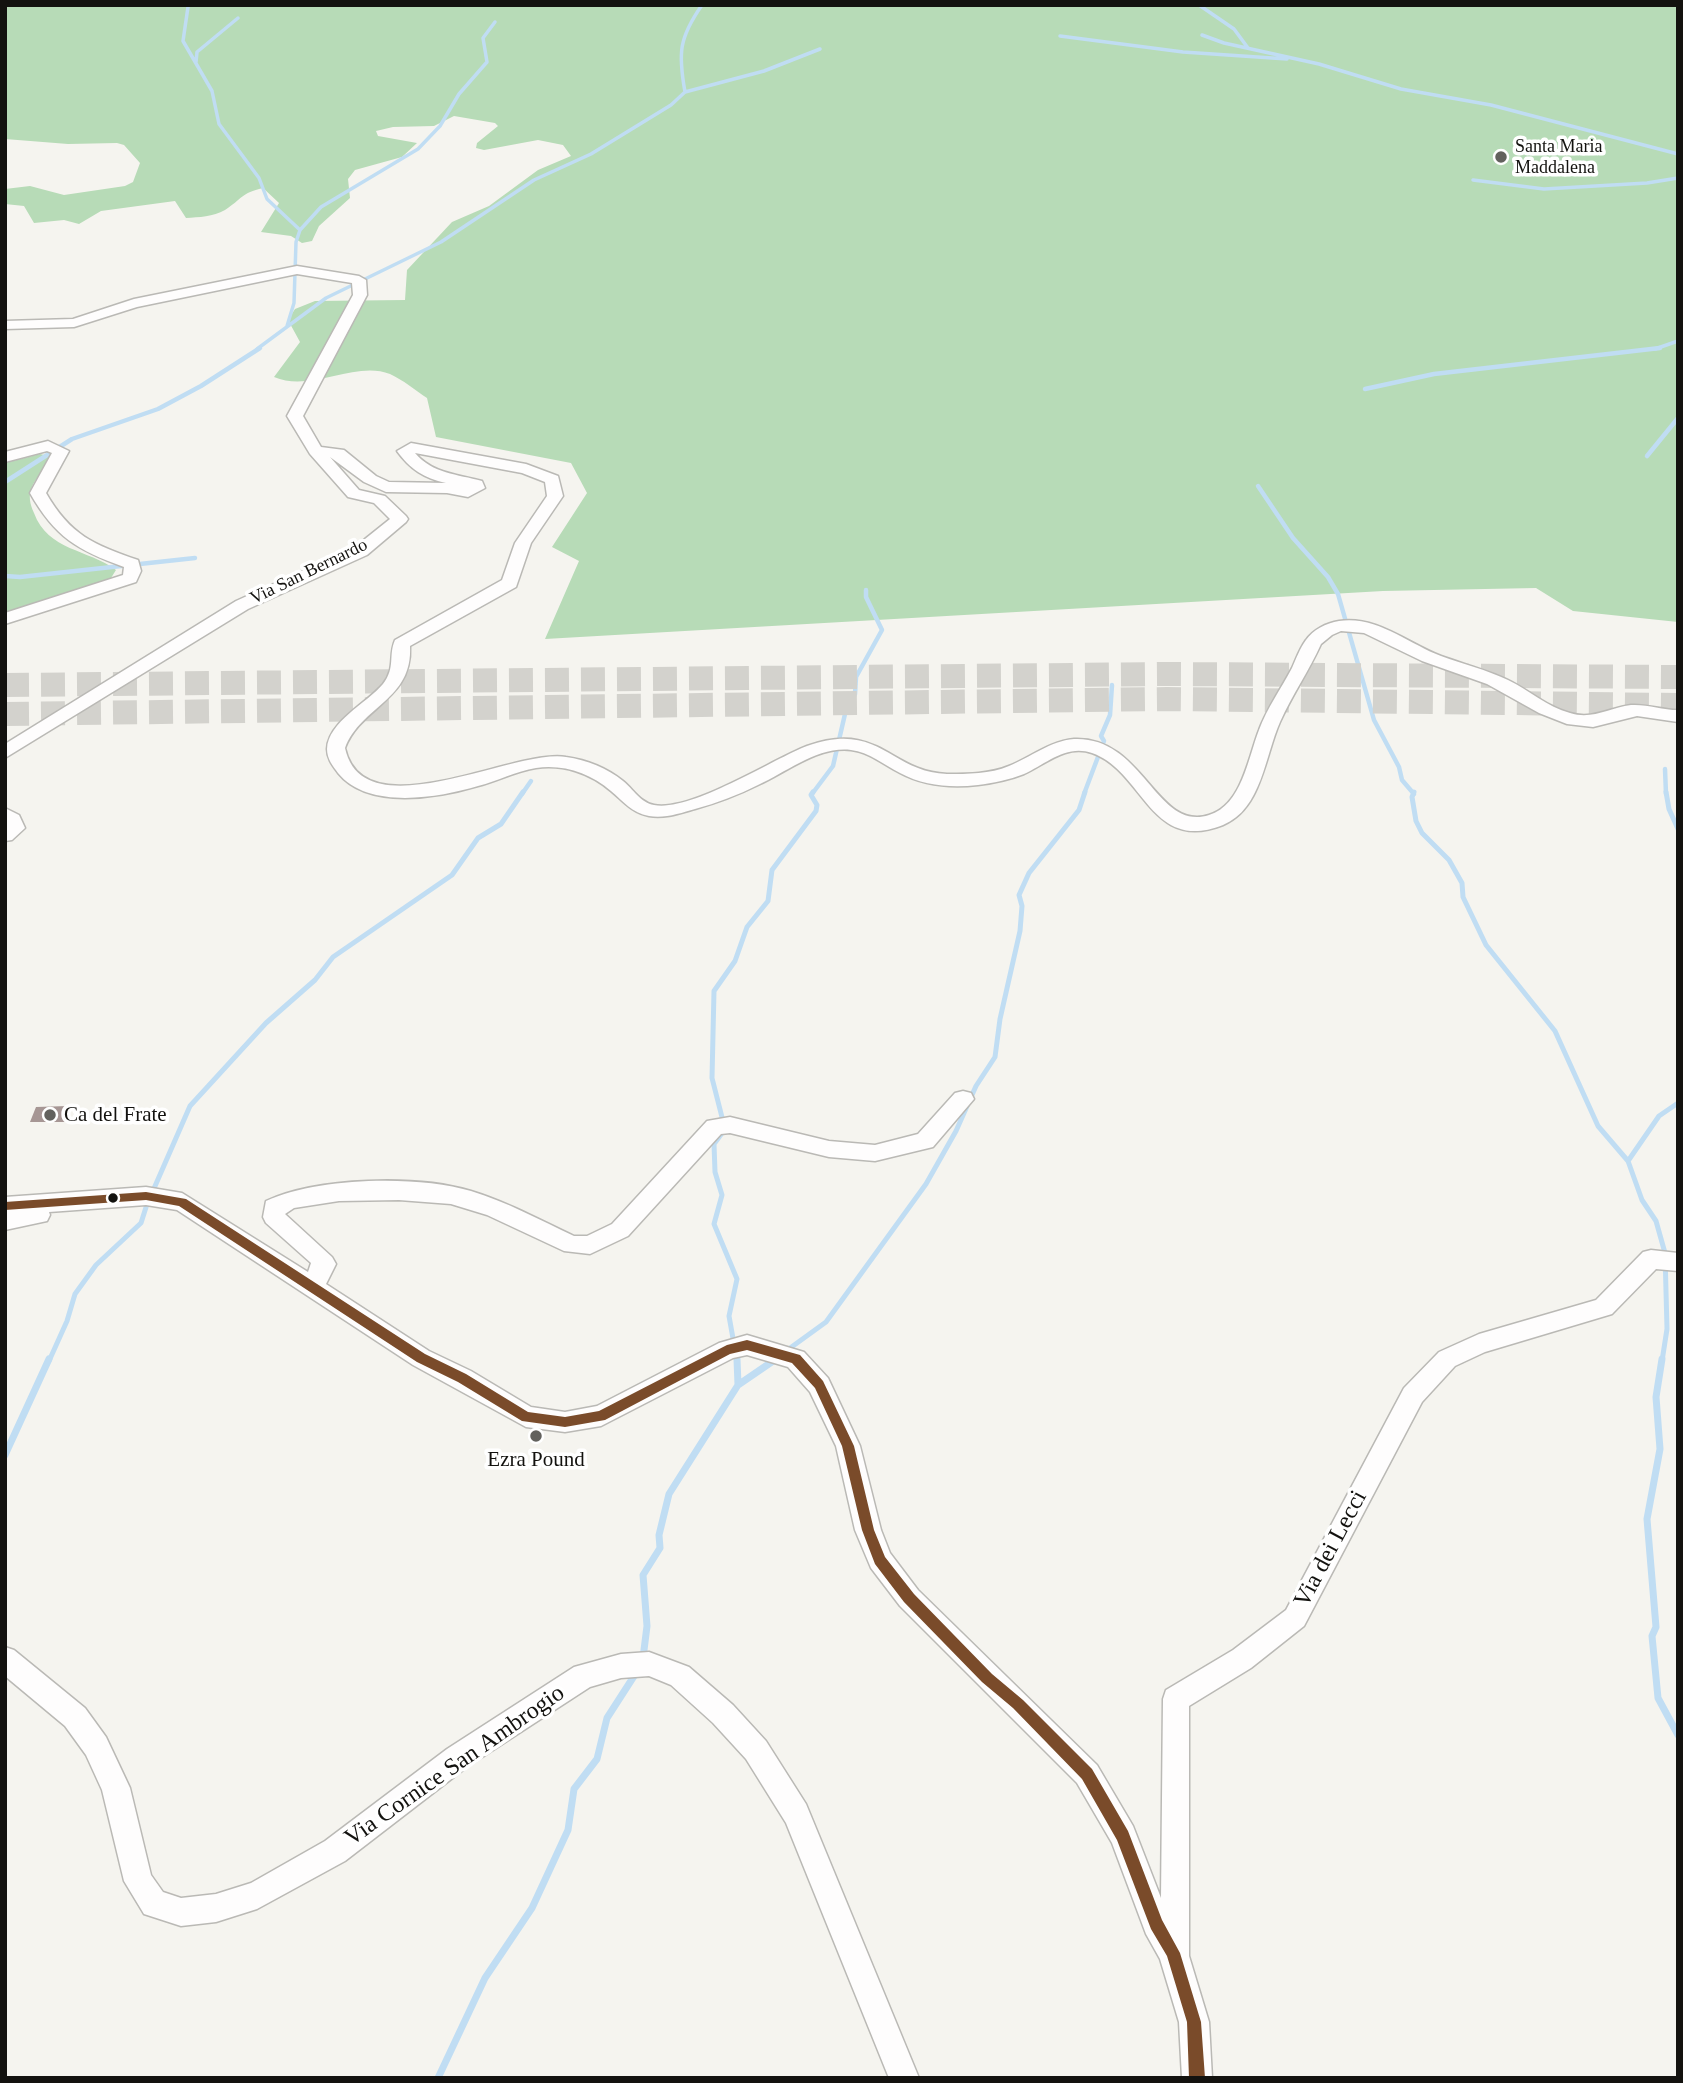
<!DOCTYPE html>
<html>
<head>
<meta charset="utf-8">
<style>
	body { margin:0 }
	#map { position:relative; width:1683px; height:2083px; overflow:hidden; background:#f5f4ef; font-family:"Times New Roman",serif }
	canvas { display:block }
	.frame { position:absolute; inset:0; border:7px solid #13120f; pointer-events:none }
</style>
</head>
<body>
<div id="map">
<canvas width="1683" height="2083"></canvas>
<div class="frame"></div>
</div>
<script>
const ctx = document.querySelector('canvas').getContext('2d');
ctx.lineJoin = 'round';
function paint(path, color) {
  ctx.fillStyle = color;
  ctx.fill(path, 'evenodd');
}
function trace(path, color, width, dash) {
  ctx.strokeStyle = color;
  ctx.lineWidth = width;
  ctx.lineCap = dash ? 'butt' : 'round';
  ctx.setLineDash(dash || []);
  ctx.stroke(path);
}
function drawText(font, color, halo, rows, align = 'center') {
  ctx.font = font + ' "Times New Roman",serif';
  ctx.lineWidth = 7;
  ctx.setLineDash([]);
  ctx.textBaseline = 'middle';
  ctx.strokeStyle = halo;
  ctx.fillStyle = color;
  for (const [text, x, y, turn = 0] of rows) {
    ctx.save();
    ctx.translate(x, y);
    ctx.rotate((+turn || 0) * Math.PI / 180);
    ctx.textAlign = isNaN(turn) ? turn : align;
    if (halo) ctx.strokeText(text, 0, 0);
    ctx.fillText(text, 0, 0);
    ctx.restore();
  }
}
paint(new Path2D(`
	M5,5H1678V622L1573,611L1536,588L1383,591L545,639L579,561L552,547L587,493L571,463L436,437L427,398C415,390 403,380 390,374C355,360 311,393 274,377L300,342L288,320L295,309L315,301L405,300L407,270L452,222L489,206L538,170L571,156L563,145L538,140L484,150L476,148L477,143L498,126L495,123L454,116L434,126L393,127L376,131L378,136L417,143L402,157L355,170L348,179L350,198L319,226L312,241L302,243L291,236L261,232L279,203L263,188C241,193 242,199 225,210C213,217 199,217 186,218L175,201L101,211L79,224L64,220L34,223L24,206L5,204V189L30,186L64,195L125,186L133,182L140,163L124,145L117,143L68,144L5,139Z
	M40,454L50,456L51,460C46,469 36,477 32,487C28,496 30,504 34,513C48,551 88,549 116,570L111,578L5,614V463Z`), '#b7dbb7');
trace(new Path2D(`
	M1199,5L1234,29L1248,48
	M188,7L183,41L212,91L219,124L259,178L267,199L300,230
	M1202,35L1224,43L1319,64L1401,89L1491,105L1678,154
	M1060,36L1183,52L1287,59
	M196,62L197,52L238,18
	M685,92C678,53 679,38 702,5
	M1473,180L1544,189L1647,183L1678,178
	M287,326L294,303L296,242L300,230L321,207L418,149L440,126L459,94L487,62L483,38L495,22
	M257,349L326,298L441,242L534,180L591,154L671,105L685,92L764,71L820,49
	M1655,349L1678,341`), '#c0ddf3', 3.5);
trace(new Path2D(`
	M1365,389L1434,374L1660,348
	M1647,456L1678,418
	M5,482L72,439L158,409L201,386L260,348
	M1258,486L1293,538L1328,577L1338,594L1374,720L1399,767L1402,780L1414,794
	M5,576L20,577L195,558
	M1665,769L1666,794
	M522,794L531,781
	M812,794L833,766L845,714L855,694L856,677L882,630L866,597V590
	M1084,794L1104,741L1101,736L1110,715L1112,685`), '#c0ddf3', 4.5);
trace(new Path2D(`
	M1414,792L1412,797L1416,821L1422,833L1449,860L1462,883L1463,897L1486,945L1555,1031L1598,1126L1628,1161L1642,1200L1656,1221L1665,1253L1667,1329L1662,1361
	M1666,792L1669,809L1678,829
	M1628,1161L1659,1116L1678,1103
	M152,1193L190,1106L266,1023L315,980L333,957L452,875L478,838L501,824L523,792
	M786,1351L826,1322L926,1184L956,1131L976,1086L995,1057L1000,1019L1020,931L1022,906L1019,895L1029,873L1079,810L1085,792
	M49,1361L67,1321L75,1294L96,1265L141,1223L148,1201
	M737,1361L729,1316L737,1279L714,1224L722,1195L715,1172L714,1144L725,1129L712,1078L714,991L735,961L747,927L768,901L772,870L816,811L817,805L811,795L813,792
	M773,1361L776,1359`), '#c0ddf3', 5);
trace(new Path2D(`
	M1662,1359L1656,1397L1660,1449L1647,1519L1656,1627L1652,1636L1658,1698L1678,1735
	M738,1385L776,1359
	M5,1455L49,1359
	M643,1658L647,1626L643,1575L660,1548L659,1535L669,1494L738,1385L737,1359
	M438,2078L485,1978L532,1908L568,1830L574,1789L597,1759L607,1718L636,1673`), '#c0ddf3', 7);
paint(new Path2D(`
	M68,1106L66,1122H30L36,1107Z`), '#a69694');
trace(new Path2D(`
	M5,685L1169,674L1678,677
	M5,714L1167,699L1678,705`), '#d3d2cd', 24, [24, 12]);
const minor = new Path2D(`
	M297,266L359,276L366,280L367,295L303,416L321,447L344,450L376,476L389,482L446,483C424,478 410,469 397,451L411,443L526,464L558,476L563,496L531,543L516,587L410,646C413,700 361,706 345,748C363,832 515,748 566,757C587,760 607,768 623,781C633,789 641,803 654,805C691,812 771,760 807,746C879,720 890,772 947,774C968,774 990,774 1009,766C1031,757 1050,741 1074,739C1144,736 1156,832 1209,815C1242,805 1248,758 1259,730C1267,708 1281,689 1292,668C1296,659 1300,648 1306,640C1313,630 1326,623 1339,621C1376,615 1409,644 1441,656C1463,664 1487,670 1508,680C1529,690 1547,707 1570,713C1592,720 1609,708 1631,705C1647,704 1662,710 1678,710V722L1637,716L1593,727L1567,724L1539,713L1487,684L1422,661L1364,633L1341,631L1332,635L1321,644C1309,671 1292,695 1280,722C1265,755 1262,809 1223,825C1150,854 1144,771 1092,753C1066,744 1046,764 1024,774C1009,780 993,783 978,785C951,788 924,786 900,773C884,765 869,752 851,750C818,746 787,772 758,785C738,795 717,803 695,809C681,813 664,819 649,816C632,813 623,801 611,791C590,773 563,764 536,768C516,771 498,781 478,786C438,798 368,810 338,773C333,766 327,759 327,749C328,722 367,703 383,684C396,667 388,656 395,640L502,580L515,543L547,496L545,482L522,473L415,453C433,474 457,474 482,481L485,488L468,497L447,493L386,492L364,482L330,457L359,490L385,496L406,516L408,519L406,522L367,555L248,609L5,758V744L236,601L355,547L390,519L374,503L348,497L310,454L287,416L353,295L352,283L297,274L137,307L74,327L5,329V321L73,319L134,299Z
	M48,441L69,451L46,493C70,535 94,545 138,560L141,571L136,582L5,624V613L123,575L124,567C77,550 55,537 30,493L52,453L47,451L5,462V452Z
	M5,808L19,815L25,828L12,840L5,841Z
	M963,1091L971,1093L974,1099L933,1147L875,1161L829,1157L730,1133L721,1134L628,1236L590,1254L564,1251L487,1215L451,1204L399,1200L339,1201L294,1208L285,1214L332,1257L336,1264L326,1284L429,1351L471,1371L531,1407L565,1412L597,1406L719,1343L747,1335L804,1352L828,1378L860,1446L881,1530L890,1553L918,1590L1097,1765L1133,1826L1161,1898L1163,1699L1166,1690L1233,1650L1286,1610L1404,1388L1439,1352L1479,1334L1596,1300L1643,1252L1651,1250L1678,1253V1271L1656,1269L1612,1314L1485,1352L1455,1366L1422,1402L1304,1626L1251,1668L1189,1706V1956L1209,2022L1212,2078H1182L1179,2022L1160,1959L1146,1934L1112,1843L1077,1783L900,1606L871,1568L855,1530L836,1446L810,1392L788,1367L747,1355L733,1358L601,1426L565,1432L526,1427L413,1365L177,1210L146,1205L49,1212L50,1215L47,1221L5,1230V1197L146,1187L182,1193L308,1272L311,1263L266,1223L263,1217L266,1201C318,1177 417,1175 471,1191C507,1202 540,1220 574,1236H587L612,1224L707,1121L730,1117L829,1141L875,1145L918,1134L955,1093Z
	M5,1647L14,1650L85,1708L106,1737L130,1788L151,1875L163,1892L181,1898L216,1894L251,1883L325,1841L447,1749L574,1667L621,1654L649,1652L689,1667L733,1705L766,1741L806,1804L919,2078H889L786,1823L746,1759L713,1723L671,1685L649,1676L621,1678L590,1687L467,1767L345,1861L257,1909L216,1922L181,1926L144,1914L124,1881L102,1790L86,1755L65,1726L5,1676Z`);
trace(minor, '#bab9b5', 3);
paint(minor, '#fefdfd');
paint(new Path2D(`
	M146,1192L186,1199L425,1354L466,1374L528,1412L565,1417L599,1411L727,1345L747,1340L800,1355L823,1381L854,1446L874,1530L885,1557L914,1594L992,1674L1023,1700L1092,1769L1128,1831L1162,1920L1180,1953L1201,2022L1205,2078H1189L1187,2022L1167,1956L1151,1929L1117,1840L1082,1779L1013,1708L982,1682L904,1602L875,1564L862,1530L842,1446L815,1388L792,1363L747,1350L730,1354L605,1420L565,1427L522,1421L458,1382L417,1362L179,1206L146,1200L5,1210V1202Z`), '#7a4b2a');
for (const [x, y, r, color] of [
	[1501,157,7,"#62615d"],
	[50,1115,7,"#62615d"],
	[113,1198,6,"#13120f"],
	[536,1436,7,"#62615d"]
]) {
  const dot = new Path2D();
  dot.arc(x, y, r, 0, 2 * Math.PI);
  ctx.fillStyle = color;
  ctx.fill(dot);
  trace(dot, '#fff', 2.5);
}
drawText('18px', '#13120f', '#fff', [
	["Santa Maria",1515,147],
	["Maddalena",1515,168]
], 'left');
drawText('18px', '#13120f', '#fff', [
	["Via San Bernardo",309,572,-26]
]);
drawText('21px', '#13120f', '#fff', [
	["Ca del Frate",64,1115],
	["Ezra Pound",536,1460,"center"]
], 'left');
drawText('24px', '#13120f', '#fff', [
	["Via dei Lecci",1331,1549,-62],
	["Via Cornice San Ambrogio",455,1766,-35]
]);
</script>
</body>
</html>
